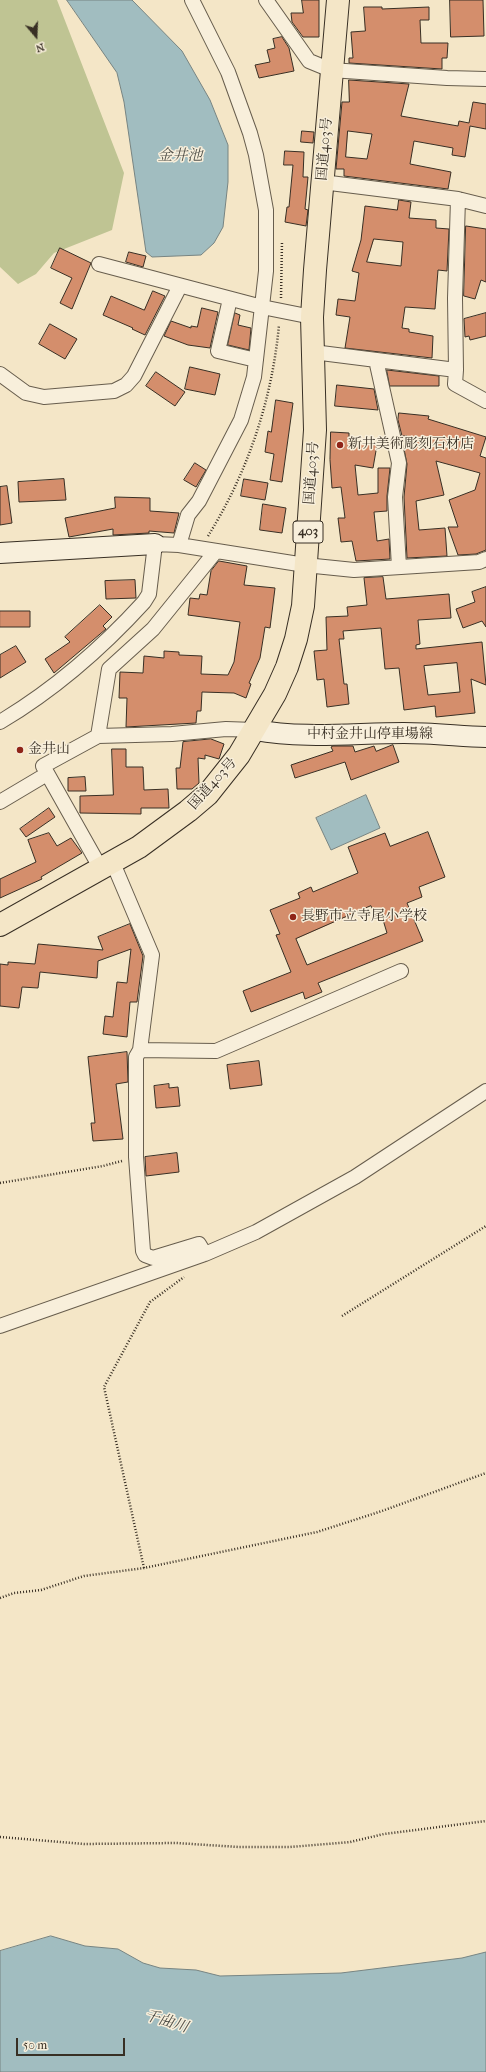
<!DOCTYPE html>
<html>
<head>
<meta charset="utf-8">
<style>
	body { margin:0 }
	#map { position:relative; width:486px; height:2072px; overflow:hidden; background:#f4e6c7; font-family:"IM FELL French Canon",serif }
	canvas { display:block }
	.north { position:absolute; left:16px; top:16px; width:40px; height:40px; -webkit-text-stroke:3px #f8efdb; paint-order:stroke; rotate:161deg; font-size:11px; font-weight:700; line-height:16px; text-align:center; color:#382f24 }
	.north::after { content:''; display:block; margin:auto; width:14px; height:18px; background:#382f24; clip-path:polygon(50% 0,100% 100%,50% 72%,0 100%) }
	.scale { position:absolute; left:16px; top:2038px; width:109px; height:18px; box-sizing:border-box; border:2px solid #382f24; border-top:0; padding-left:5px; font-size:12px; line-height:14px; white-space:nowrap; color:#382f24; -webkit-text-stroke:3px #f8efdb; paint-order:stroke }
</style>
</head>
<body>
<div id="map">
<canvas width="486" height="2072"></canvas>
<div class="north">N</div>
<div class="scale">50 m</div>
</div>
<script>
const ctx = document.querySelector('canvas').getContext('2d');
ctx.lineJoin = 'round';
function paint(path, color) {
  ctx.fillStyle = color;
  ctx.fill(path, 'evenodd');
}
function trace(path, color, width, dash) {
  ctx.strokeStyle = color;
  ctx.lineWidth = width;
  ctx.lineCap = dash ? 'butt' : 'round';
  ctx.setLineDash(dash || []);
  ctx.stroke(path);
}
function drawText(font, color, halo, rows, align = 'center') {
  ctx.font = font + ' "IM FELL French Canon","Noto Serif JP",serif';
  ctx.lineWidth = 3;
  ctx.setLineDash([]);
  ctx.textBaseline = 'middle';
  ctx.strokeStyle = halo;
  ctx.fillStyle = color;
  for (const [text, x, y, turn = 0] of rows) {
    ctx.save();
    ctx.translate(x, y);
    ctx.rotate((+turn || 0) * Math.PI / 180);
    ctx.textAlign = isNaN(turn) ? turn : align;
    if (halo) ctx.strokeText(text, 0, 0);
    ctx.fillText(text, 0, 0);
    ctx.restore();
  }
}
paint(new Path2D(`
	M0,0H57L124,173L112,230L54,253L36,274L18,284L0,267Z`), '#bfc493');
const water = new Path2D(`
	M67,0H132L182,51L210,100L228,145V182L223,227L214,243L201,255L152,257L146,252L124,102L117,73Z
	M366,795L380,828L331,850L316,818Z
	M51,1936L85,1946L118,1949L143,1963L160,1968L196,1970L220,1976L341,1973L462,1958L486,1952V2072H0V1951Z`);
paint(water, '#a1bdc0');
trace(water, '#778482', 1);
const building = new Path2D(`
	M302,0H319V37H303L292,22L291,13H303Z
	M450,0H483L484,36L451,37Z
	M364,7H382V9L429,7V20H420L421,43H448L447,58H442V69L349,63V58H353L351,32L365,31Z
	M282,37L289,48L294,71L259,78L255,65L270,62L267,50L275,48L273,39Z
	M349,80L409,84L401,116L458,126L459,121L469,123L473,102L486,104V129L470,126L465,157L452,155L453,148L414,141L410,164L451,172L448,189L344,176V169H336L342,102H349ZM348,131L372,134L367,159L346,157Z
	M302,131L314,132L313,143L301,142Z
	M285,151L304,152L303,177H308L305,209L308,210L306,226L285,222L287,207H289L293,165H284Z
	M399,200L411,202L409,218L436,220V228L449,229L447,271L438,270L435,309L405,307L402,328L409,329V332L433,336L432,358L345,348L350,317L336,315L338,299L355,301L359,273L352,271L361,240L365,206L397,210ZM374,239L403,242L401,266L367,262Z
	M466,226L486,229V282L481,280L475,299L464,296Z
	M60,248L91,263L72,309L60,303L72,278L51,268Z
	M129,252L146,256L143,267L126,262Z
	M153,291L165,296L145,335L132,329L133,328L103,315L111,296L144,310Z
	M202,308L218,312L210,348L188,345L164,336L171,321L191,328V326L197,327Z
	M235,313L240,315L238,325L251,328L249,350L228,345Z
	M486,313V336L470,340L469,336L465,337L464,319Z
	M50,324L77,339L65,359L39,344Z
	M190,367L220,374L215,395L185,389Z
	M387,370L439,376V386H390Z
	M156,372L185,392L175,406L146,386Z
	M337,385L374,389L378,410L335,406Z
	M276,400L293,403L282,482L270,480L274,454L265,452L268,431L271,432Z
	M399,413L429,416L428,419L486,437L480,456L486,458V550L476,554L458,555L448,527H458L449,500L475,490L480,473L436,461L444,495L416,501L419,530L445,528L447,556L407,558L404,497L407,464L404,449L407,436H402L398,420Z
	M331,432L349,433V440L377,445L373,468L355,465L358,495L378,493V468H390L387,496V511L374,512L377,541L389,539L390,559L356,561L352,541L341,542L338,518H345L341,487L332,488L330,460Z
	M195,463L206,470L196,487L184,480Z
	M64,479L66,500L19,502L18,482Z
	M244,479L268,483L265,500L241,496Z
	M7,486L12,523L0,525V487Z
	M115,497L150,498V511L179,513L174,533L149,531V533L113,535V529L69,537L65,518L115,508Z
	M263,504L286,508L282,533L260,530Z
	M219,561L247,566L244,585L275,588L270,628L265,627L260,658L249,683L251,684L246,698L234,693L202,692L201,711H197L196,723L126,727L127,698H119L120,672L143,673L144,656L164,658V651L179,652V655L202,656L201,674L228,675L234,662L240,622L188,615L190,598L199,599L200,594L207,595L211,571Z
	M383,577L386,599L449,594L451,618L418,620L420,644L416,645V649L482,642L486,685L471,679L475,713L436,717L435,706L404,710L399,668L385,669L381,628L343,631L344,639H339L344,684H347L349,704L327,707L324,679L317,680L314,651L327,650L326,617L348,616L347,607L367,605L364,578ZM457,663L460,692L428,695L424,666Z
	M135,580L136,598L106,599L105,581Z
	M486,587V627L482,621L463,628L456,609L475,602L472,592Z
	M100,605L112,617L103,626L106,629L54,673L45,659L70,642L65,637Z
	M0,611H30V627H0Z
	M16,646L26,662L0,678V655Z
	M211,739L224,744L219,759L205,755V759L198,758L199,783L192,789H177L176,768H180L183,742Z
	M393,745L399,762L351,780L345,762L295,778L291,765L333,751L331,747L333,746H353L355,752L374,746L376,751Z
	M112,749H126V767H143L144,790L168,789L169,808H141V814L80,813V796L113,795Z
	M85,777L86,791H68V778Z
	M49,808L55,817L26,837L20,829Z
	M428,832L445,877L419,887L422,897L407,903L423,941L318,983L322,992L305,999L303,992L251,1012L243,991L291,972L276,935L280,934L270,910L300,898L298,893L311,887L313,892L358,873L348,847L385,833L390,846ZM371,906L374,912L380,910L387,933L307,965L296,939Z
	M49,833L57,846L71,838L82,853L41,877L42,879L0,898V879L36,862L28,840Z
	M130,924L143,956L137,1002H130L127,1037L103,1034L105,1016L113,1017L117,982L127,983L131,949L98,961L97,978L40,972L38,988L22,987L19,1008L0,1006V964L8,965V962L35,964L38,944L103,950L98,937Z
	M127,1052L128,1082L116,1084L123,1139L93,1141L91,1123H95L88,1057Z
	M259,1061L262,1085L230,1089L227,1065Z
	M169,1084V1088L178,1087L180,1106L156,1108L154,1086Z
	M177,1153L179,1172L146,1176L145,1157Z`);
paint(building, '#d48e6c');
trace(building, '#382f24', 1);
const street = new Path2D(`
	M266,0L309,61L331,70L447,78L486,79
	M322,182L458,199L486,206
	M99,264L262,307L312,317
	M230,299L218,351L256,360
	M313,352L456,370L455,384L486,401
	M376,360L399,463L395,497L399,567
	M456,370L455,298L458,199
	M0,374L26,393L44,397L114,391L126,385L134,376L180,286
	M179,545L188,515L199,501L241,420L254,377L266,271V210L256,155L250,133L228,72L192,0
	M0,722C52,691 103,647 144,602L149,594L155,544L179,545L305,565L354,570L479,562L486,559
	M98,736L109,669L153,629L216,551
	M0,802L47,774
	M113,863L152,955L140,1050L216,1051L401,971
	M101,869L43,766L98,736L172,734L226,729L255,730
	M140,1050L136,1057V1157L143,1251L145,1255L153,1258L199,1244L205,1254
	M0,1326L205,1254L256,1232L355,1177L486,1091`);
const secondary = new Path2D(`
	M0,553L155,544
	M255,730C304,739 354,733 404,733C431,733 459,736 486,737`);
const highway = new Path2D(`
	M0,925L139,847L188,811L208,794L239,755L275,694L287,667L296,639L303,606L315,430L312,317L315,270L338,0`);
trace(street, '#675d4d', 16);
trace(secondary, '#382f24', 22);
trace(highway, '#382f24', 24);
trace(new Path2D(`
	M281,298L282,241
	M208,536C248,472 272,400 279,325
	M0,1183L103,1166L122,1161
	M342,1316L486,1226
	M144,1568L104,1387L150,1302L184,1277
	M0,1598L14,1593L41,1590L84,1576L144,1568L317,1532L382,1511L486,1473
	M0,1837L84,1844L176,1843L239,1847H290L350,1842L384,1834L486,1821`), '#382f24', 2.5, [1, 2]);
trace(street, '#f8efdb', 14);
trace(secondary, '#f8efdb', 20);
trace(highway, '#f4e6c7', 22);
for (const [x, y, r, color] of [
	[340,445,4,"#8f2418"],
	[20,750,4,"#8f2418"],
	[293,917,4,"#8f2418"]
]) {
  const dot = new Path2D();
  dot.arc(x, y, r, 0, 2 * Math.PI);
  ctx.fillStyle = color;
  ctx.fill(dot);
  trace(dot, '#f8efdb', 1.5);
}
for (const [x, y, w] of [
	[308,532,30]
]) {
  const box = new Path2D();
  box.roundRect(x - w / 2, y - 11, w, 22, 3);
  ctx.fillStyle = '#f8efdb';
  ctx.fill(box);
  trace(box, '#382f24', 1);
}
drawText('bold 13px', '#382f24', null, [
	["403",308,532]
]);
drawText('14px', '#382f24', '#f8efdb', [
	["国道403号",325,149,-85],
	["国道403号",312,473,-86],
	["中村金井山停車場線",370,735],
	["国道403号",213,784,-48]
]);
drawText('14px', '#382f24', '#f8efdb', [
	["新井美術彫刻石材店",348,445],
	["金井山",28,750],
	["長野市立寺尾小学校",301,917]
], 'left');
drawText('italic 15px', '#52524b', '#f8efdb', [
	["金井池",180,156],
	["千曲川",166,2022,17]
]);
</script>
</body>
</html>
